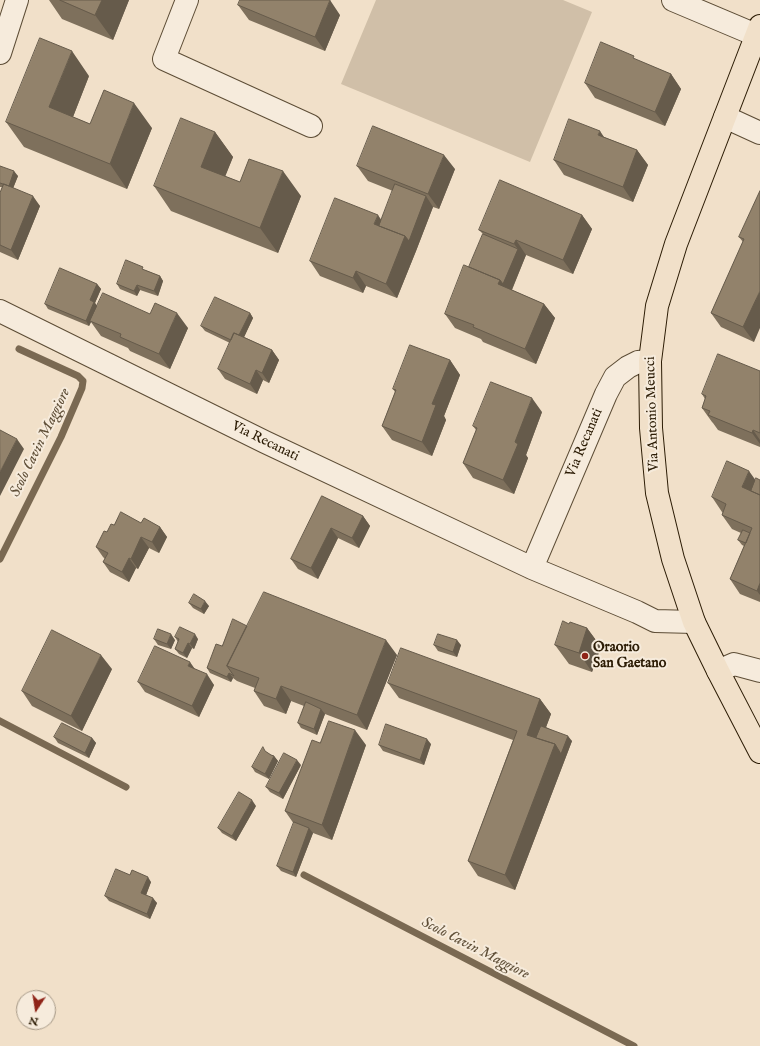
<!DOCTYPE html>
<html>
<head>
<meta charset="utf-8">
<style>
	body { margin:0 }
	#map { position:relative; width:760px; height:1046px; overflow:hidden; background:#f1e0c9; font-family:"IM FELL English",serif }
	canvas { display:block }
	.north { position:absolute; left:16px; top:990px; width:40px; height:40px; box-sizing:border-box; background:#f6ebdc; border:1px solid #a59886; border-radius:50%; rotate:192deg; font-size:11px; font-weight:700; line-height:16px; text-align:center; color:#2c1c05 }
	.north::after { content:''; display:block; margin:auto; width:14px; height:18px; background:#8f2418; clip-path:polygon(50% 0,100% 100%,50% 72%,0 100%) }
</style>
</head>
<body>
<div id="map">
<canvas width="760" height="1046"></canvas>
<div class="north">N</div>
</div>
<script>
const ctx = document.querySelector('canvas').getContext('2d');
ctx.lineJoin = 'round';
function paint(path, color) {
  ctx.fillStyle = color;
  ctx.fill(path, 'evenodd');
}
function trace(path, color, width, dash) {
  ctx.strokeStyle = color;
  ctx.lineWidth = width;
  ctx.lineCap = dash ? 'butt' : 'round';
  ctx.setLineDash(dash || []);
  ctx.stroke(path);
}
function drawText(font, color, halo, rows, align = 'center') {
  ctx.font = font + ' "IM FELL English",serif';
  ctx.lineWidth = 4;
  ctx.setLineDash([]);
  ctx.textBaseline = 'middle';
  ctx.strokeStyle = halo;
  ctx.fillStyle = color;
  for (const [text, x, y, turn = 0] of rows) {
    ctx.save();
    ctx.translate(x, y);
    ctx.rotate((+turn || 0) * Math.PI / 180);
    ctx.textAlign = isNaN(turn) ? turn : align;
    if (halo) ctx.strokeText(text, 0, 0);
    ctx.fillText(text, 0, 0);
    ctx.restore();
  }
}
paint(new Path2D(`
	M376,0H563L592,12L530,162L341,84Z`), '#d0bfa8');
trace(new Path2D(`
	M0,559L61,437L82,388L83,381L78,376L19,349
	M0,721L126,787
	M304,875L634,1046`), '#7a6952', 7);
const minor = new Path2D(`
	M187,0L164,59L311,126
	M673,0L756,35
	M0,53L17,0
	M725,117L760,133
	M0,311L265,442L532,568L637,612L655,621L694,622
	M532,568L606,394L615,377L628,367L638,362L650,361
	M718,671L734,664L760,671`);
const major = new Path2D(`
	M760,26L676,244L657,306L650,361L651,428L657,493L673,559L694,622L718,671L760,752`);
trace(minor, '#5d4d36', 24);
trace(major, '#2c1c05', 24);
trace(minor, '#f6ebdc', 22);
trace(major, '#f1e0c9', 22);
paint(new Path2D(`
	M49,0H129L113,40L62,19Z
	M238,5L340,15L325,51L249,20Z
	M637,60L671,74L681,89L665,126L595,98L585,83Z
	M89,76L73,117L90,124L152,128L127,189L24,147L6,122Z
	M215,132L233,157L225,176L240,182L301,196L278,253L171,211L154,186Z
	M604,137L637,150L648,165L633,202L564,175L554,160Z
	M0,166L18,176L13,188L40,206L18,260L0,252V193L2,187H0Z
	M357,166L455,169L439,209L433,207L416,251L397,298L366,286L363,293L320,276L310,261L381,220L393,191L368,181Z
	M760,191L754,342L721,327L711,313L743,242L739,237Z
	M582,215L592,229L573,274L526,255L512,290L544,304L555,318L536,364L483,342L481,339L455,328L445,314L469,267L483,234L479,230Z
	M145,270L160,276L163,281L158,296L140,290L137,296L120,289L117,284Z
	M97,284L101,289L95,303L97,306L150,314L188,328L170,369L130,351L128,348L101,336L91,322L89,326L48,309L45,304Z
	M250,313L253,318L244,337L272,350L279,360L269,383L263,380L257,394L225,379L218,369L230,343L205,331L201,326Z
	M450,360L460,375L444,416L446,420L432,456L392,440L382,426L395,392L393,389Z
	M760,371V447L718,430L713,423L712,422L702,408L705,399L702,394Z
	M542,412L526,455L528,458L514,494L473,478L463,463L476,430L473,426Z
	M756,480H760V602L740,594L730,579L744,546L742,545L738,540L741,533L732,529L722,515L723,513L722,512L712,497Z
	M322,496L363,516L370,526L359,548L338,538L318,579L298,569L291,559Z
	M141,523L160,527L167,537L159,553L149,548L138,569L136,568L129,582L110,572L103,562L105,559L103,557L96,547L107,532L114,525Z
	M189,603L209,606L204,614L193,608Z
	M569,624L587,628L601,647L592,672L569,664L555,645Z
	M247,626L397,655L367,730L325,714L317,735L301,728L298,723L304,706L291,701L286,714L264,706L254,691L255,688L237,681L233,678L231,682L210,673L207,668L222,646Z
	M175,637L198,639L194,649L192,648L187,658L179,654L175,649L178,642Z
	M154,639L175,640L171,649L158,645Z
	M434,645H461L457,657L438,651Z
	M112,669L82,731L32,706L22,691Z
	M195,669L214,685L199,717L145,692L138,682Z
	M388,683L540,699L551,714L546,727L572,741L515,890L478,876L468,861L513,740L399,698Z
	M54,737L92,738L96,743L89,758L58,743Z
	M320,743L366,745L332,840L313,833L296,877L281,871L277,866L294,824L285,811Z
	M431,744L424,765L383,751L379,745Z
	M266,752L271,755L274,756L278,761L269,779L255,772L252,767Z
	M301,765L283,799L270,792L266,787Z
	M256,806L236,841L222,833L218,828Z
	M130,875L151,882L146,895L157,903L150,919L109,901L105,896Z`), '#7e705c');
paint(new Path2D(`
	M102,0H129L113,40L95,15Z
	M330,0L340,15L325,51L315,37Z
	M72,51L89,76L67,132L49,107Z
	M671,74L681,89L665,126L655,112Z
	M134,103L152,128L127,189L110,164Z
	M600,131L610,146L598,135Z
	M215,132L233,157L219,192L201,167Z
	M637,150L648,165L633,202L623,187Z
	M444,155L455,169L439,209L428,194Z
	M14,171L18,176L12,191L9,186Z
	M283,171L301,196L278,253L260,228Z
	M33,196L40,206L18,260L11,250Z
	M426,196L433,207L416,251L397,298L386,284L405,236Z
	M378,215L388,230L374,224Z
	M582,215L592,229L573,274L563,260Z
	M516,240L526,255L510,294L498,284L518,249L514,244Z
	M356,271L366,286L363,293L353,278Z
	M160,276L163,281L158,296L154,291Z
	M97,284L101,289L95,303L98,307L90,321L91,322L89,326L86,321L90,300Z
	M137,285L140,290L137,296L134,291Z
	M760,291V328L754,342L743,327Z
	M544,304L555,318L536,364L525,349Z
	M177,313L188,328L170,369L159,354Z
	M250,313L253,318L239,348L236,342Z
	M272,350L279,360L269,383L262,373Z
	M450,360L460,375L444,416L446,420L432,456L422,442L432,404Z
	M256,370L263,380L257,394L250,384Z
	M532,398L542,412L526,455L528,458L514,494L503,480L515,442Z
	M753,430L760,440V444L752,433Z
	M17,439L24,449L0,496V472Z
	M749,471L759,485L754,498L742,487Z
	M363,516L370,526L359,548L352,538Z
	M160,527L167,537L159,553L152,542Z
	M331,528L338,538L318,579L311,568Z
	M141,537L149,548L138,569L131,559Z
	M129,558L136,568L129,582L122,572Z
	M760,583V595L757,591Z
	M205,601L209,606L204,614L201,609Z
	M587,628L601,647L592,672L579,653Z
	M171,634L175,640L171,649L167,644Z
	M195,634L198,639L194,649L190,644Z
	M386,640L397,655L367,730L357,715Z
	M457,640L461,645L457,657L453,652Z
	M188,643L192,648L187,658L183,653Z
	M101,655L112,669L82,731L71,716Z
	M190,662L197,672L188,666Z
	M229,673L233,678L231,682L227,677Z
	M207,674L214,685L199,717L192,706Z
	M281,686L291,701L286,714L276,699Z
	M540,699L551,714L539,746L527,735Z
	M321,709L325,714L317,735L314,729Z
	M355,730L366,745L332,840L322,825Z
	M568,736L572,741L515,890L505,875L555,744Z
	M92,738L96,743L89,758L85,753Z
	M427,739L431,744L424,765L420,760Z
	M274,756L278,761L269,779L265,774Z
	M297,760L301,765L283,799L279,793Z
	M252,800L256,806L236,841L232,836Z
	M309,828L313,833L296,877L293,872Z
	M148,877L151,882L145,898L141,893Z
	M153,898L157,903L150,919L147,914Z`), '#665b4b');
const building = new Path2D(`
	M60,0H102L95,15Z
	M240,0H330L315,37L238,5Z
	M40,38L72,51L49,107L90,124L104,90L134,103L110,164L6,122Z
	M601,42L634,56L633,58L671,74L655,112L585,83Z
	M181,118L215,132L201,167L240,182L249,159L283,171L260,228L154,186Z
	M569,119L600,131L598,135L637,150L623,187L554,160Z
	M373,126L444,155L428,194L357,166Z
	M0,166L14,171L9,186L0,183Z
	M500,180L582,215L563,260L516,240L514,244L479,230Z
	M4,184L33,196L11,250L0,245V193Z
	M395,184L426,196L409,241L405,236L379,226Z
	M760,191V291L743,327L711,313L744,239L739,237Z
	M335,198L378,215L374,224L405,236L386,284L356,271L353,278L310,261Z
	M483,234L518,249L503,284L500,280L469,267Z
	M126,260L143,267L142,269L160,276L154,291L137,285L134,291L117,284Z
	M464,265L500,280L498,284L544,304L525,349L473,327L474,325L445,314Z
	M60,268L97,284L90,300L94,302L86,321L45,304Z
	M103,293L150,314L155,303L177,313L159,354L120,337L121,334L90,321Z
	M215,297L250,313L239,335L234,333L231,340L201,326Z
	M234,333L272,350L262,373L256,370L250,384L218,369Z
	M410,345L450,360L432,404L436,405L422,442L382,426L396,390L393,389Z
	M718,354L760,371V433L753,430L752,433L708,415L710,411L702,408L706,396L702,394Z
	M491,382L532,398L515,442L518,444L503,480L463,463L477,428L473,426Z
	M0,430L17,439L0,472Z
	M727,461L749,471L742,487L760,495V583L757,591L730,579L752,528L722,515L726,504L712,497Z
	M756,478L760,480V495L751,491Z
	M322,496L363,516L352,538L331,528L311,568L291,559Z
	M121,512L141,523L144,518L160,527L152,542L141,537L131,559L129,558L122,572L103,562L108,553L96,547L104,531L107,532L111,524L114,525Z
	M743,530L750,533L746,543L738,540Z
	M264,592L386,640L357,715L281,686L276,699L254,691L259,678L227,666Z
	M194,594L205,601L201,609L189,603Z
	M233,619L247,626L227,666L234,676L229,673L227,677L207,668L216,644L222,646Z
	M563,621L569,624L570,622L587,628L579,653L555,645Z
	M180,627L195,634L190,644L188,643L183,653L175,649L179,639L175,637Z
	M158,629L171,634L167,644L154,639Z
	M52,630L101,655L71,716L22,691Z
	M438,634L457,640L453,652L434,645Z
	M155,646L190,662L188,666L207,674L192,706L138,682Z
	M401,648L540,699L527,735L555,744L505,875L468,861L517,731L388,683Z
	M306,702L321,709L314,729L298,723Z
	M329,721L355,730L322,825L285,811L312,740L320,743Z
	M62,723L92,738L85,753L54,737Z
	M386,724L427,739L420,760L379,745Z
	M541,726L568,736L561,754L555,744L536,738Z
	M263,747L265,751L271,755L274,756L265,774L252,767Z
	M284,753L297,760L279,793L266,787Z
	M239,792L252,800L232,836L218,828Z
	M294,822L309,828L293,872L277,866Z
	M116,869L130,875L132,870L148,877L141,893L153,898L147,914L105,896Z`);
paint(building, '#92826b');
trace(building, '#665b4b', 1);
for (const [x, y, r, color] of [
	[585,656,4,"#8f2418"]
]) {
  const dot = new Path2D();
  dot.arc(x, y, r, 0, 2 * Math.PI);
  ctx.fillStyle = color;
  ctx.fill(dot);
  trace(dot, '#f6ebdc', 1.5);
}
drawText('14px', '#2c1c05', '#f6ebdc', [
	["Via Antonio Meucci",653,414,-92],
	["Via Recanati",265,442,26],
	["Via Recanati",585,443,-67]
]);
drawText('bold 14px', '#2c1c05', '#f6ebdc', [
	["Oraorio",593,648],
	["San Gaetano",593,664]
], 'left');
drawText('italic 15px', '#605039', '#f6ebdc', [
	["Scolo Cavin Maggiore",41,443,-64],
	["Scolo Cavin Maggiore",475,949,27]
]);
</script>
</body>
</html>
